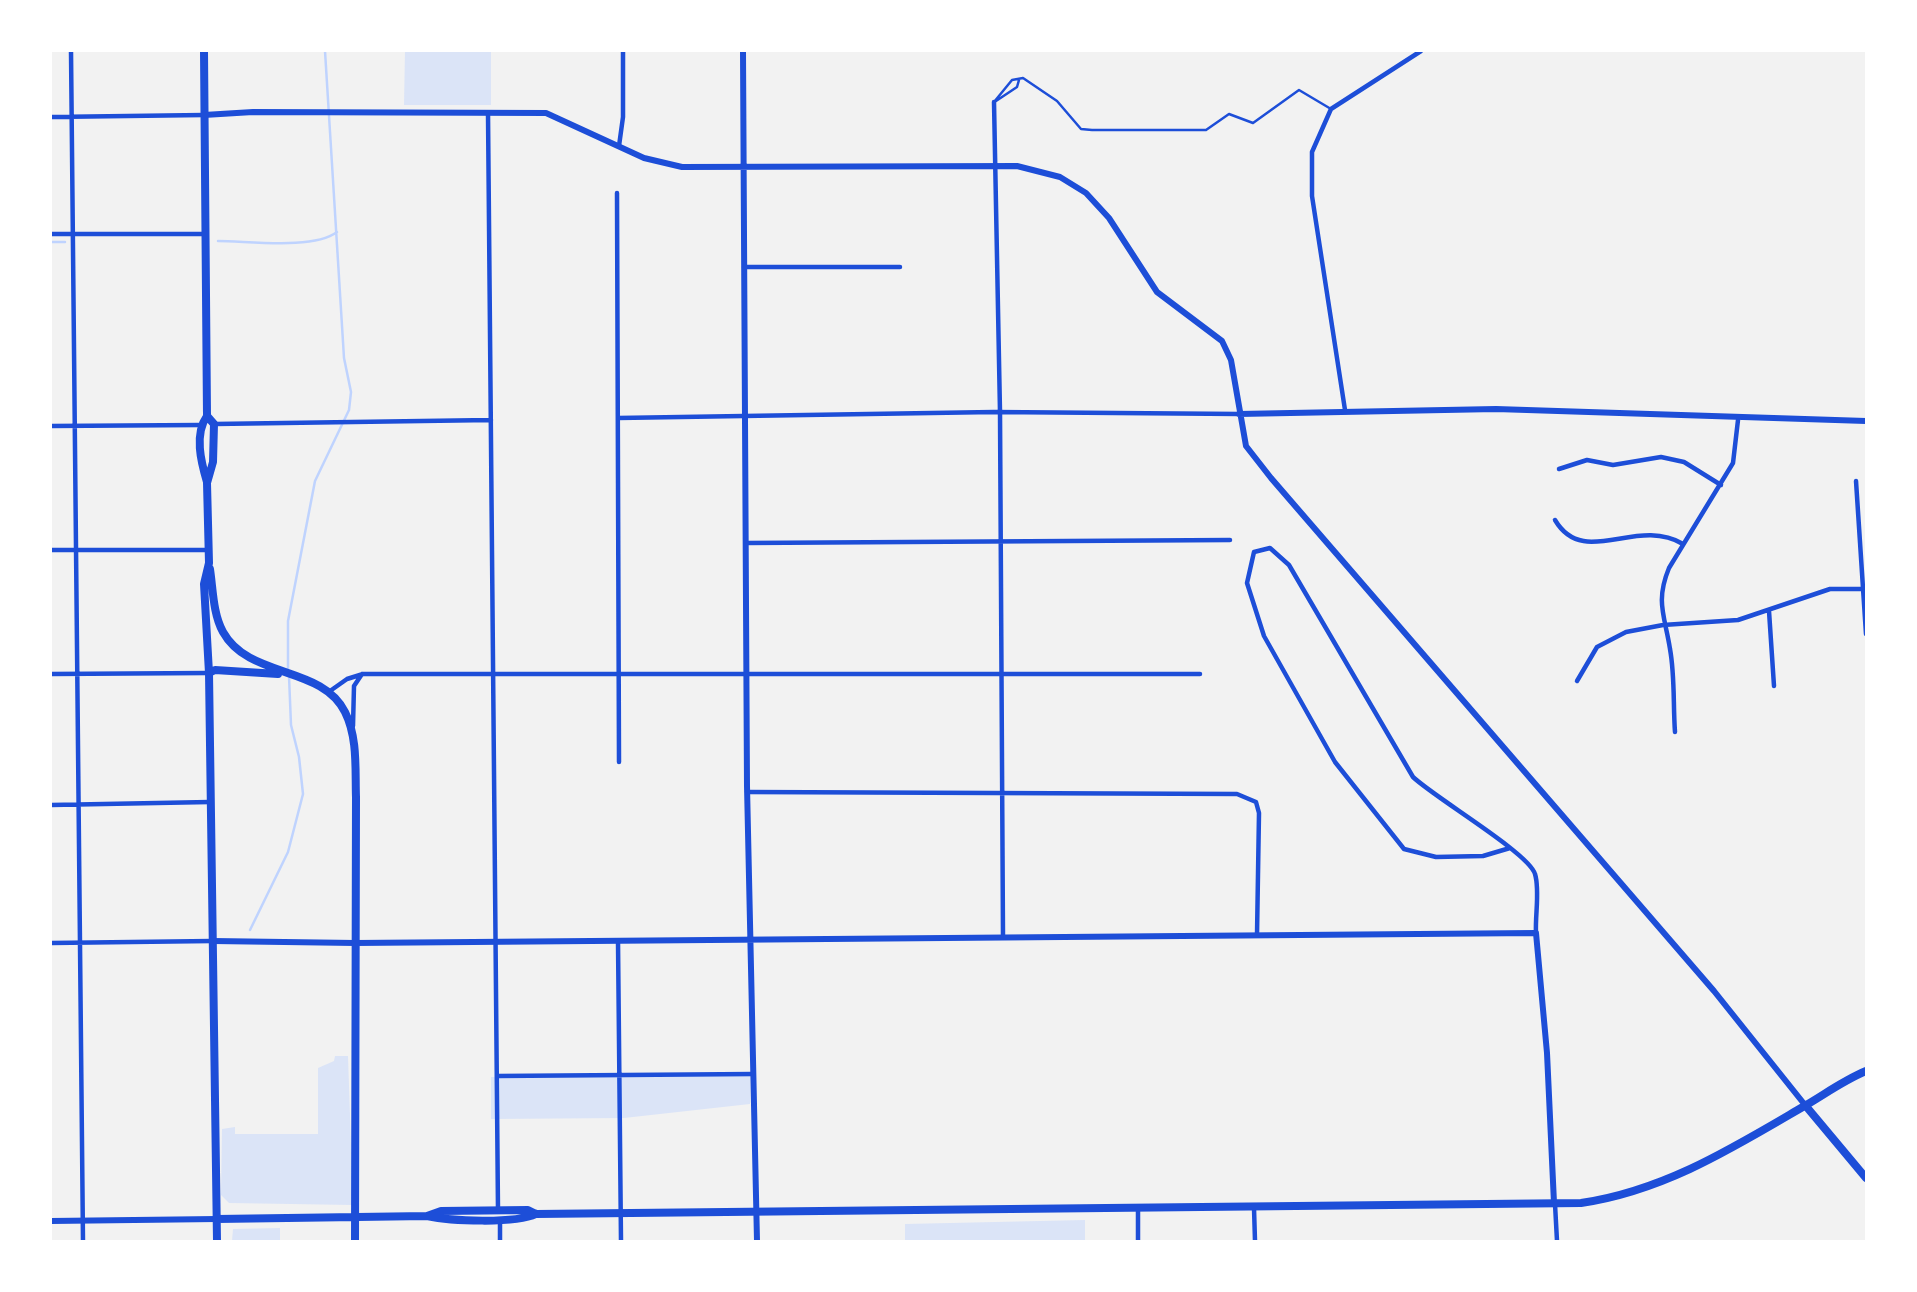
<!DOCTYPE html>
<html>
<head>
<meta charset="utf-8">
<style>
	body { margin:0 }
	#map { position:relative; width:1917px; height:1292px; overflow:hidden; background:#f2f2f2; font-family:Signika,sans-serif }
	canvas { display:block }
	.frame { position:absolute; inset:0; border:52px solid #fff; pointer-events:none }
</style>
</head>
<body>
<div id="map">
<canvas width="1917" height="1292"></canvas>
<div class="frame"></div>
</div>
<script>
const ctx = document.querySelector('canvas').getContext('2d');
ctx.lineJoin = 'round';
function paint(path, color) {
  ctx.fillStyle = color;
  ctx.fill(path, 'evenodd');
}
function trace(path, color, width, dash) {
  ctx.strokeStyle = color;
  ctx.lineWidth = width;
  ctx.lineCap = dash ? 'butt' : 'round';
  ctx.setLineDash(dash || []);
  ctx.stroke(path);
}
paint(new Path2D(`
	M405,51H491V105H404Z
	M335,1056H348L353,1205L229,1203L221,1195L222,1129L235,1127V1134H318V1068L334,1061Z
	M750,1074V1104L624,1118L491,1119V1077Z
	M1085,1220V1241H905V1224Z
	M280,1228V1241H232L233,1229Z`), '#dbe4f7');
trace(new Path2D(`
	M218,241C249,241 313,250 337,232
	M51,242H65
	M288,669V621L315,481L349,410L351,392L344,358L325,51
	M250,930L288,852L303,794L299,757L291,725L289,676`), '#bfd3fe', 2.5);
trace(new Path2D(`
	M996,101L1017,87L1019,80
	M994,102L1012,80L1023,78L1057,101L1081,129L1092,130H1206L1229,114L1253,123L1299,90L1331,109`), '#1d4ed8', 2.5);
trace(new Path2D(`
	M71,51L83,1241
	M994,102L1000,412L1003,936
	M488,113L498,1210
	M51,117L204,115
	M619,146L623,117V51
	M617,193L619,762
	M51,234H206
	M744,267H900
	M1345,410L1312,196V152L1331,109L1421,51
	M618,418L994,412L1239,414
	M215,424L491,420
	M51,426L200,425
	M1559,469L1587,460L1613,465L1661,457L1684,462L1721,485
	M1856,481L1866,634
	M1555,520C1584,569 1636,516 1683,544
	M746,543L1230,540
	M51,550H208
	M1769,611L1774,686
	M51,674L208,673
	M1577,681L1597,647L1626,632L1663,625L1738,620L1830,589H1866
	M330,691L347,679L363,674H1200
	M353,726L354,686L362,674
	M1675,732C1673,705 1675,676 1670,649C1665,616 1655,602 1669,568L1733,463L1738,420
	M747,792L1237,794L1256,802L1259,813L1257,935
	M51,805L210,802
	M1510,848L1483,856L1436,857L1404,849L1335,762L1264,636L1247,583L1254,552L1270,548L1289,565L1413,777C1435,798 1529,853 1535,874C1540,890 1535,915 1536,933
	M618,941L621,1241
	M51,943L212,941
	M498,1076L753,1074
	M1555,1204L1557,1241
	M1254,1208L1255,1241
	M1138,1209V1241
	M500,1221V1241`), '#1d4ed8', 4.5);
trace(new Path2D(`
	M743,51L747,786L757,1241
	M204,115L253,112L546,113L644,158L682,167L1017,166L1060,177L1086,193L1109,218L1157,292L1222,341L1231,360L1246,446L1271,478L1714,991L1805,1105
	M1239,414L1496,409L1866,421
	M213,941L355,943L1536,933L1547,1053L1554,1203
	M51,1221L217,1219`), '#1d4ed8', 6);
trace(new Path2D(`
	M204,51L207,416C194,434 201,462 207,482
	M207,416L214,424L213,462L207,483L209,563L204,584L209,673L217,1241
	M210,569C213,589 213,614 223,632C249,679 322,665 345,712C358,738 355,770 356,797L355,1241
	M209,673L215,670L278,674
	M1805,1105L1866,1178
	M427,1216L441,1211L528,1210L536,1214L1581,1203C1663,1191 1731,1149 1801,1108C1824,1095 1842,1081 1866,1071
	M217,1219L427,1216C450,1221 515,1224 536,1214`), '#1d4ed8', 8);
</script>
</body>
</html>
